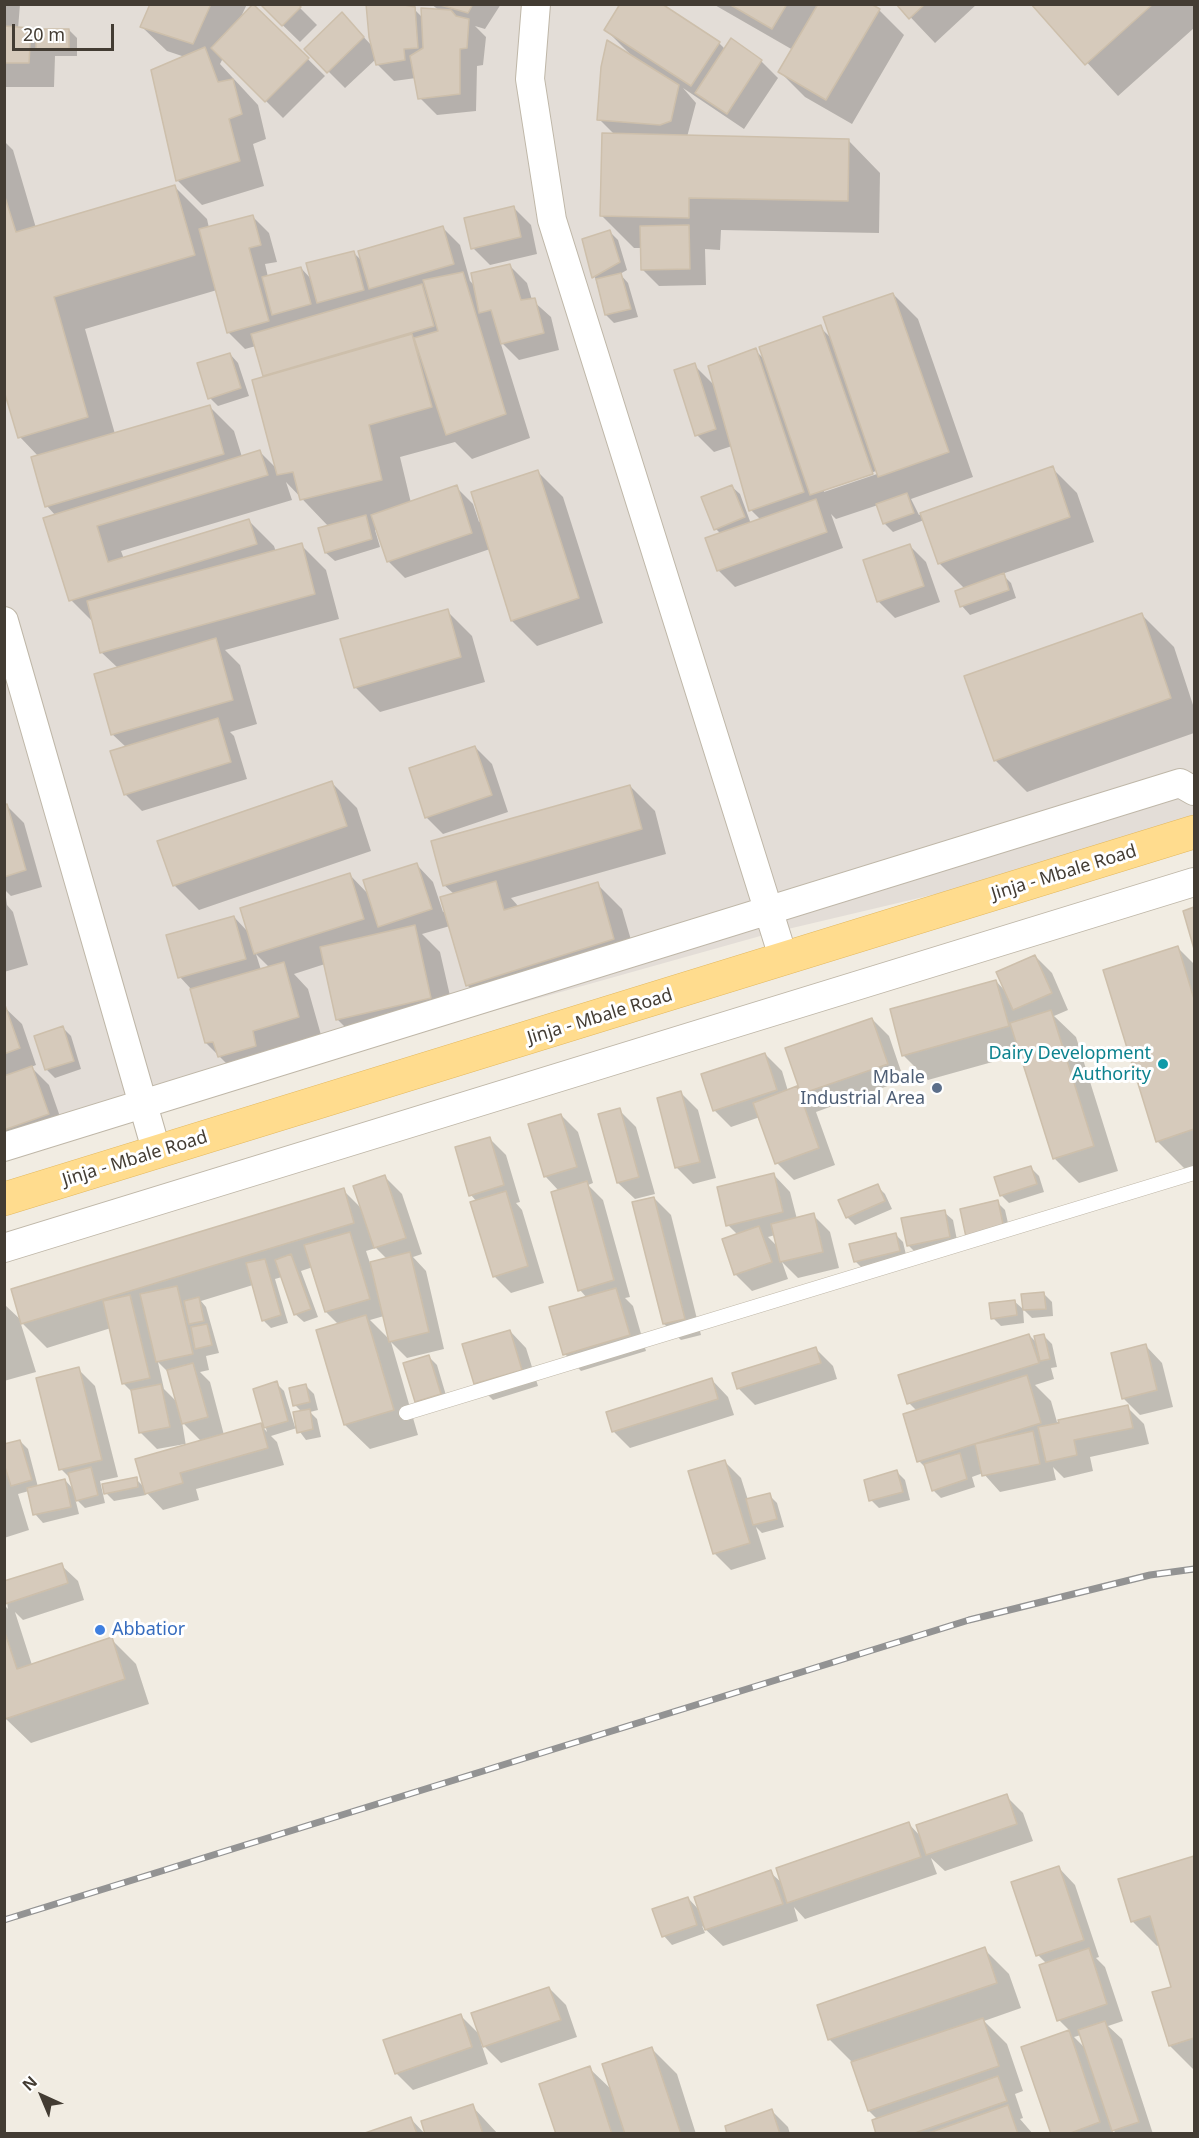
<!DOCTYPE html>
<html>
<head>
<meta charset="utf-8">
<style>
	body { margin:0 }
	#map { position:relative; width:1199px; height:2138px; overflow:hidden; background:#f1ece2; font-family:"Noto Sans",sans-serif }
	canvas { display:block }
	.frame { position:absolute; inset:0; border:6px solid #433c33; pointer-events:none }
	.north { position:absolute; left:12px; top:2066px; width:60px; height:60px; -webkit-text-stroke:4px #fff; paint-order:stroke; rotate:316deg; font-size:16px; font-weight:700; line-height:24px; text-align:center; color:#433c33 }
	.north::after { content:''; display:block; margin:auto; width:21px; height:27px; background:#433c33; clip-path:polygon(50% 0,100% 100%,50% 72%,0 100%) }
	.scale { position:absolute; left:12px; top:24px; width:102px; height:27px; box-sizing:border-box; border:3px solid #433c33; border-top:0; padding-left:8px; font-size:18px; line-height:21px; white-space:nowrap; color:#433c33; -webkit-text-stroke:4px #fff; paint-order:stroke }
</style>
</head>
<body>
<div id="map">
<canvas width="1199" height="2138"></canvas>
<div class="frame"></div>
<div class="north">N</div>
<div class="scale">20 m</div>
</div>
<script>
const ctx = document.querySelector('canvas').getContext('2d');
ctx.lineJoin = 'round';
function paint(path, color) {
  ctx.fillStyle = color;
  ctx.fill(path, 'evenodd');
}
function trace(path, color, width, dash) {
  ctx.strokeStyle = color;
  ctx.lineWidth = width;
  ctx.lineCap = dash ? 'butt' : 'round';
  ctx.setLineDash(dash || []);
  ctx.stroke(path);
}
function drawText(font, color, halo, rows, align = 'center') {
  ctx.font = font + ' "Noto Sans",sans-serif';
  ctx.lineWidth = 6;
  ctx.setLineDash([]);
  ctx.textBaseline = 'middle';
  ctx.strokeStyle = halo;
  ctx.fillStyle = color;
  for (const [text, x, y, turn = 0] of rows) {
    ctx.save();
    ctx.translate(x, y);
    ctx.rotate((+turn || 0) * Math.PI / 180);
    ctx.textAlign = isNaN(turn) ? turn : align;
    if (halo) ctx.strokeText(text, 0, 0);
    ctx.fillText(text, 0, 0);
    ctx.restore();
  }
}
paint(new Path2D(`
	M5,5H1194V833L771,933L5,1148Z`), '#e3ddd7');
paint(new Path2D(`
	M4,4H20L18,29H30L37,36L69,30L77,38V56H55L54,87H4Z
	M151,4H247L240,19L254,6L325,76L283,118L223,58L220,64L258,105L266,139L253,144L264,186L202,205L177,180L185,57L167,51L142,27Z
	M261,4H296L317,25L300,42Z
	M368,4H415L416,11L423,18L440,11L431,4H501L485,29L475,26L486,37L483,65L477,66L476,111L437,115L420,98L416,78L394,81L377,64L376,59L345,88L306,49L358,31L373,47Z
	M713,4H868L879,10L904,35L852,124L805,97L780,72L793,50Z
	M898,4H977L935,43Z
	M1033,4H1194V28L1118,96Z
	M606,30L719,43L725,49L761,61L778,78L744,129L683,88L696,103L687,137L848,140L880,173L879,233L721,230L720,250L705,249L706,285L659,286L643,270L642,248H634L602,216L615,135L599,119L631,55Z
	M4,141L13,150L36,228L175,187L207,219L209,228L252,216L269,233L277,262L265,264L268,277L301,268L312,280L353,252L362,261L443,228L460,245L470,281L475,286L510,266L527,283L532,300L551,317L559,350L519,360L500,341L530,438L472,459L455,442L400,457L411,503L456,487L473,504L479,522L538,472L563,497L603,623L537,646L512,621L490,549L405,578L388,561L377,529L375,530L380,547L335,561L326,553L320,529L329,527L286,482L292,500L121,551L124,559L249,521L274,546L276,552L301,545L326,570L339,619L225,650L240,665L257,724L230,732L234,736L247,779L142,811L125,794L126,747L112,734L118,668L101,652L94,623L71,600L56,516L47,506L39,457L20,437L4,386ZM217,290L228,332L245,349L256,346L267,378L277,469L259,451L242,457L234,431L209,406L115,434L85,329Z
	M514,208L531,225L537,254L490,265L473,248Z
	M609,231L618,240L627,270L620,274L628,283L638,317L614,323L606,315L584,240Z
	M893,294L918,319L973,477L911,499L919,515L1052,468L1077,493L1094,542L1002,574L1011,583L1016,598L970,615L962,606L957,592L965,589L939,563L924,520L893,532L885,524L878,505L836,519L831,514L843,548L735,587L718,570L721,534L716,529L731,486L740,494L751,524L761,520L751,510L732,446L714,452L697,435L676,371L694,365L715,386L755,350L764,359L820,327L831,338ZM879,470L880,473L824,492V489Z
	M230,354L238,363L249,396L218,406L210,398Z
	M909,545L926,562L940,602L895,618L878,601Z
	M447,611L472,636L485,682L380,712L355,687Z
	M1142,615L1174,647L1194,708V733L1027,792L995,760Z
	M475,747L492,764L508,812L443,834L426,817Z
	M332,783L357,808L371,851L199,910L174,885Z
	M630,786L655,811L666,854L511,898L519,907L597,884L622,909L638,964L492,1010L467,985L450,926L422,934L440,952L456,1022L362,1044L337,1019L325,964L294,974L308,989L323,1042L244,1081L206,1043L191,989L180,977L234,917L249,933L350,875L369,895L417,865L433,882L443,912L446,911L454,894L444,885ZM256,954L270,968L261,970Z
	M7,806L24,823L42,887L11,896L5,890L7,905L13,912L28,965L4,972V807Z
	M1178,948L1194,964V1178L1157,1141Z
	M1035,956L1052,973L1068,1010L1054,1016L1076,1037L1118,1171L1079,1183L1054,1158L1021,1054L928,1080L903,1055L996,981L1006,992Z
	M4,1007L22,1024L36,1065L31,1067L49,1085L65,1131L4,1152Z
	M872,1019L889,1036L904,1080L816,1112L835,1165L794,1180L777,1163L760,1117L731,1127L714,1110L765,1054L782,1071L788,1091L800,1087Z
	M63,1028L71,1036L81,1069L55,1078L47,1070L36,1037Z
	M681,1093L698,1110L716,1178L693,1184L676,1167Z
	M619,1110L636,1127L655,1194L635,1199L618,1183Z
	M561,1115L578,1132L593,1183L588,1185L603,1200L630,1297L625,1298L633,1306L646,1351L581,1371L565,1354L587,1298L580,1290L559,1191L545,1176Z
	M489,1138L506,1155L520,1202L516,1203L522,1210L544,1283L511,1293L494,1276L477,1202L471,1195Z
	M1031,1168L1039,1176L1044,1192L1009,1203L1001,1195Z
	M774,1175L790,1192L797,1219L813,1215L830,1232L839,1268L798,1278L782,1262L788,1279L752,1291L735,1274L738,1235L728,1225ZM775,1235L778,1247L768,1237Z
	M385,1177L402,1194L422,1254L413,1257L426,1271L444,1349L407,1358L391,1342L418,1435L370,1449L345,1425L339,1325L326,1312L313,1267L301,1271L318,1317L304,1322L295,1314L282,1277L275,1279L288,1323L271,1328L263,1320L253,1285L201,1301L206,1307L219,1353L206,1356L209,1370L200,1372L210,1382L224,1435L261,1425L267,1432L255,1390L276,1383L284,1391L295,1427L302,1412L295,1405L306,1386L314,1394L318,1410L310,1412L317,1419L321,1437L306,1440L297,1428L271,1436L277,1442L284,1465L196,1489L199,1500L163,1510L145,1491L146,1495L114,1501L106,1493L136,1479L145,1488L185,1446V1444L157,1449L141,1433L133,1393L124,1384L111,1328L47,1348L20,1321L36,1372L4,1381V1304L22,1321L343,1190L362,1209ZM376,1248L387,1259L370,1263L366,1251ZM384,1316L390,1340L370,1320ZM158,1362L169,1373L177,1402L164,1389ZM182,1422L202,1442L186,1446Z
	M877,1186L885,1194L892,1209L855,1225L847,1217Z
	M654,1198L671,1215L701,1335L681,1340L664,1324Z
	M997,1202L1005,1210L1011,1236L976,1245Z
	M944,1212L953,1220L958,1245L916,1253L908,1245Z
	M895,1234L903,1242L907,1259L863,1269L855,1261Z
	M1044,1294L1052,1302L1053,1316L1032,1318L1024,1310Z
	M1014,1301L1023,1309L1024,1323L1001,1326L993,1318Z
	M510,1331L526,1348L538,1386L493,1400L476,1383Z
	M1029,1335L1037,1343L1043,1335L1052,1344L1057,1367L1051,1368L1054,1379L1035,1385L1051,1401L1057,1422L1127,1407L1144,1424L1149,1444L1090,1457L1093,1471L1064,1478L1053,1467L1056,1480L1000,1492L983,1473L972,1477L975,1487L941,1498L933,1490L927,1469L919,1461L917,1411L909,1403Z
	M1146,1346L1162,1363L1173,1407L1140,1415L1123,1398Z
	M816,1349L833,1366L837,1379L755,1405L738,1388Z
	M429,1357L437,1365L448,1402L424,1410L416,1401Z
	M78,1369L95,1386L118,1477L100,1481L105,1503L85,1508L75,1498L79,1514L43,1523L35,1514L29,1491L18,1494L29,1530L4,1538V1446L20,1441L28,1449L38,1487L65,1480L74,1490L72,1480L61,1469Z
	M712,1380L728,1397L734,1415L630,1448L613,1431Z
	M724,1461L741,1478L748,1500L769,1495L777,1503L784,1527L762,1533L756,1527L766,1559L731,1570L714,1553Z
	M897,1472L905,1480L910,1500L879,1508L871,1500Z
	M61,1565L78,1581L84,1600L23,1620L15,1612L32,1665L111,1639L136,1664L149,1704L31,1743L6,1719L4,1713V1605L8,1609L4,1583Z
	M1006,1796L1023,1813L1033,1841L945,1871L931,1858L937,1874L805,1919L794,1907L798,1921L723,1946L702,1926L705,1933L672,1945L664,1936L654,1910L688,1898L700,1911L770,1872L783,1884L909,1824L922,1838Z
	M1194,1857V2070L1170,2046L1173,1988L1160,1945L1157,1946L1132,1921L1120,1880Z
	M1059,1868L1075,1885L1099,1957L1096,1958L1105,1967L1123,2021L1108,2026L1122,2039L1153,2134H1117L1112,2129L1114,2134H1052L1023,2048L1070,2031L1059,2020L1047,1964L1038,1955ZM1081,2035L1086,2049L1074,2037Z
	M984,1949L1009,1974L1021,2008L984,2021L1007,2044L1023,2091L1015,2094L1023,2118L1020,2119L1033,2134H878L877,2119L869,2111L853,2063L830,2040L818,2006Z
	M549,1988L566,2005L577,2037L501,2063L481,2043L488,2064L413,2090L396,2073L461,2016L481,2036Z
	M652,2049L677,2074L696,2134H557L589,2068L613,2091Z
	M472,2106L498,2134H426Z
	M772,2111L788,2127L790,2134H729Z
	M411,2119L425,2134H369Z`), '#0003');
const building = new Path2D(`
	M150,4H211L193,44L140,27Z
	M253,4L309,58L265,102L211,48Z
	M260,4H298L301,7L282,26Z
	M399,4L415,7L418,48L404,49L405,60L376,65L369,37L366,4Z
	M437,4H473L468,13Z
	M620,4H662L720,42L691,86L604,30Z
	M729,4H787L772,29Z
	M818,4H871L880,9L826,100L778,72Z
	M896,4H925L909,19Z
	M1031,4H1153L1085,65Z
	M421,8L451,10L456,16L469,19L467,48L460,49V94L418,99L410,56L423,48Z
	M342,12L364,37L327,73L304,49Z
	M4,26L31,28L29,63H4Z
	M36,29H69V48L36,49Z
	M731,38L762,60L727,114L695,93Z
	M607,40L679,85L671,121L660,125L597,120L601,67Z
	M205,47L218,82L233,79L242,114L229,119L240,161L176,181L151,70Z
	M602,133L849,139L848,201L689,198V218L600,216Z
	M175,185L195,255L54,297L88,417L18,438L4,391V194L16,232Z
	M514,206L521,237L471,249L464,218Z
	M253,215L261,245L249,248L269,321L227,333L199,229Z
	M689,225L690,269L641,270L640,226Z
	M443,226L454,264L369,289L358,251Z
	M610,230L620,262L592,278L582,239Z
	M354,251L364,290L317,303L306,263Z
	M510,264L521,300L535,298L544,333L501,344L491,310L479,313L471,273Z
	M301,267L311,304L272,315L262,277Z
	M463,272L506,414L446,435L414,338L438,331L423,280Z
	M621,273L631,309L605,315L596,279Z
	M422,284L434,326L263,376L251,334Z
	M893,293L949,452L878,477L823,317Z
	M821,325L873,474L810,495L759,347Z
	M412,334L432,407L369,425L382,480L300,500L293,472L277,475L252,380Z
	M756,348L804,492L749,511L708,366Z
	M230,353L241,388L208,399L197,363Z
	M695,363L716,429L695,436L674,370Z
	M210,405L224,454L45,507L31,457Z
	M260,450L268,475L97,526L108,562L249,519L257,544L69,601L43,518Z
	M1053,466L1070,517L938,564L920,513Z
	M538,470L579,598L511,621L471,492Z
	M457,485L472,533L387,562L371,515Z
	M732,485L745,517L714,530L701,497Z
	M907,493L914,513L883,524L876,504Z
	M816,499L827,532L717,571L705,538Z
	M366,515L372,539L325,553L318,528Z
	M302,543L315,594L100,653L87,601Z
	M910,544L924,586L877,602L863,560Z
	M1004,573L1009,590L960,607L955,591Z
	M448,609L461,657L354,688L340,639Z
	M1142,613L1171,698L994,761L964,676Z
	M216,638L233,700L111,735L94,674Z
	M218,718L231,762L124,795L110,751Z
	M475,746L492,795L425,818L409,768Z
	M332,781L347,826L173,886L157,841Z
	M630,785L642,829L443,886L431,841Z
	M7,804L26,870L4,877V805Z
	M417,863L432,909L378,927L363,880Z
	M350,873L364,919L254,954L240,908Z
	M496,881L504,910L598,882L614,939L466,986L440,897Z
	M1194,907V949L1183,911Z
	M234,916L246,959L178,978L166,935Z
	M415,925L431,998L336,1020L320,947Z
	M1178,946L1194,999V1129L1156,1142L1103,970Z
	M1035,955L1052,993L1013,1010L996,972Z
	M284,962L299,1017L253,1031L256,1046L218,1057L213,1042L205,1043L190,989Z
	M996,980L1009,1026L902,1056L890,1009Z
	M5,1005L20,1048L4,1054V1006Z
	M1051,1010L1094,1146L1053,1159L1010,1023Z
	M872,1018L888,1064L801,1094L785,1048Z
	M63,1026L74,1061L45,1070L34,1036Z
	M765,1053L777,1090L713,1111L701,1074Z
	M32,1066L49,1114L4,1130V1076Z
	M797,1086L819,1148L775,1164L753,1103Z
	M681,1091L700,1162L675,1168L657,1098Z
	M620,1108L639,1177L617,1183L598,1114Z
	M561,1114L577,1167L544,1177L528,1124Z
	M490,1137L504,1185L469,1196L455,1147Z
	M1031,1166L1037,1184L1000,1196L994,1177Z
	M774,1173L783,1212L726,1226L717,1187Z
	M385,1175L406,1238L374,1248L353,1186Z
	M587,1181L614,1280L578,1291L551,1192Z
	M878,1184L885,1201L846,1218L838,1200Z
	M344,1188L354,1223L21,1324L11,1289Z
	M506,1191L528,1266L493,1277L470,1202Z
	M654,1197L685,1319L663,1324L632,1202Z
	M998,1200L1004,1229L966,1237L960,1209Z
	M945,1210L950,1237L907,1246L901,1218Z
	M814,1213L823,1252L780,1262L771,1224Z
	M759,1226L772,1262L734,1275L722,1239Z
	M350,1232L370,1299L325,1312L304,1245Z
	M896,1233L900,1251L854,1262L849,1244Z
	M410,1252L429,1332L389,1342L370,1262Z
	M291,1254L311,1309L294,1315L275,1260Z
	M265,1259L281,1315L262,1321L246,1263Z
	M177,1286L193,1354L156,1362L140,1294Z
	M616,1288L630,1335L563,1355L549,1307Z
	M1044,1292L1046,1309L1023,1310L1021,1294Z
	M130,1295L150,1378L122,1384L103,1301Z
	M199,1297L204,1321L189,1324L184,1301Z
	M1015,1300L1017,1315L991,1319L989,1303Z
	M366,1315L394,1410L344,1425L316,1330Z
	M207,1324L212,1345L195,1349L191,1327Z
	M510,1330L522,1370L474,1384L462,1344Z
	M1029,1334L1039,1363L907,1404L898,1375Z
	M1044,1334L1050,1359L1040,1361L1034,1336Z
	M1146,1344L1157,1390L1122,1399L1111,1353Z
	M816,1347L821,1363L737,1389L732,1373Z
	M429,1355L441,1394L415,1402L403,1363Z
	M193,1363L208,1417L182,1424L167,1370Z
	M79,1367L102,1460L59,1470L36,1378Z
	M1027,1375L1041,1423L917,1462L903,1414Z
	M712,1378L718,1399L612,1432L606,1412Z
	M277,1381L288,1421L264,1428L253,1389Z
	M161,1384L170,1427L139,1433L131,1390Z
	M306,1384L310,1402L293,1406L289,1388Z
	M1128,1405L1133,1428L1074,1440L1077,1455L1046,1462L1038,1427L1059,1423L1058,1420Z
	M310,1409L313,1429L297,1433L293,1412Z
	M261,1423L268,1448L180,1473L183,1483L145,1494L135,1459Z
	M1033,1431L1040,1464L982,1476L975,1444Z
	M20,1440L32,1480L11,1486L4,1464V1444Z
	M960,1453L967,1479L932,1491L924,1464Z
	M725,1460L750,1543L713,1554L688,1471Z
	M91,1467L98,1495L76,1501L68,1473Z
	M897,1470L903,1492L869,1501L864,1480Z
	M137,1477L138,1487L104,1494L102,1484Z
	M65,1479L71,1507L33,1515L27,1488Z
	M770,1493L777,1519L753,1525L746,1499Z
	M62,1563L68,1583L5,1604L4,1581Z
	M4,1630L17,1669L112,1637L125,1679L5,1719Z
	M1007,1794L1017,1824L926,1855L916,1825Z
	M909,1822L921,1857L787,1903L776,1868Z
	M1194,1856V2038L1169,2046L1152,1992L1171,1987L1150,1916L1131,1922L1118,1879Z
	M1059,1866L1084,1940L1036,1956L1011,1882Z
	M771,1870L783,1904L705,1930L694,1897Z
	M688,1897L697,1925L662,1937L652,1909Z
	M985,1947L997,1983L828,2040L817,2005Z
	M1089,1948L1107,2004L1057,2021L1039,1965Z
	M549,1987L561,2020L483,2047L471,2013Z
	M461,2014L472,2047L395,2074L383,2040Z
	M983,2018L999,2066L868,2111L851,2062Z
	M1105,2021L1139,2122L1112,2131L1078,2030Z
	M1069,2030L1100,2122L1068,2134H1051L1021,2047Z
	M652,2047L681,2134H625L602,2064Z
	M590,2066L612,2134H556L539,2084Z
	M998,2076L1007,2101L912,2134H876L872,2120Z
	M473,2104L483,2134H425L421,2121Z
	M1008,2105L1018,2134H926Z
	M772,2109L780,2134H727L725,2126Z
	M411,2117L417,2134H365V2133Z`);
paint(building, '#d6cabb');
trace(building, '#cdbfab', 1.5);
const service = new Path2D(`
	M406,1413L1194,1173`);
const minor = new Path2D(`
	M536,4L530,79L552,220L784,960
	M4,621L157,1153
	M4,1147L1180,783L1194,791
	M4,1248L1194,882`);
const primary = new Path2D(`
	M4,1199L1194,832`);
trace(service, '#bfb7a8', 15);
trace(minor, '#bfb7a8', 30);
trace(primary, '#e3b85e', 34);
trace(service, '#fff', 14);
trace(minor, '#fff', 28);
trace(primary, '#ffdc8e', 33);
const rail = new Path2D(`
	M4,1920L969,1620L1150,1575L1194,1569`);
trace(rail, '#939393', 7);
trace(rail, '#fff', 4.5, [14]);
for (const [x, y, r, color] of [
	[1163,1064,6,"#0f9aa8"],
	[937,1088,6,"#5c6f8a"],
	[100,1630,6,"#3f7fe0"]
]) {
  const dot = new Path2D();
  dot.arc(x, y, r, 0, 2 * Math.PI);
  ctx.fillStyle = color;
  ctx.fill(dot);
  trace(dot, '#fff', 2);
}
drawText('18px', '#433c33', '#fff', [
	["Jinja - Mbale Road",1064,873,-17],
	["Jinja - Mbale Road",600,1017,-17],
	["Jinja - Mbale Road",135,1159,-17]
]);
drawText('18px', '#0d838f', '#fff', [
	["Dairy Development",1151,1054],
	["Authority",1151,1075]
], 'right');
drawText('18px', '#4e5e75', '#fff', [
	["Mbale",925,1078],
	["Industrial Area",925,1099]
], 'right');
drawText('18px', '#366cbe', '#fff', [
	["Abbatior",112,1630]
], 'left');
</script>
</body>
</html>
